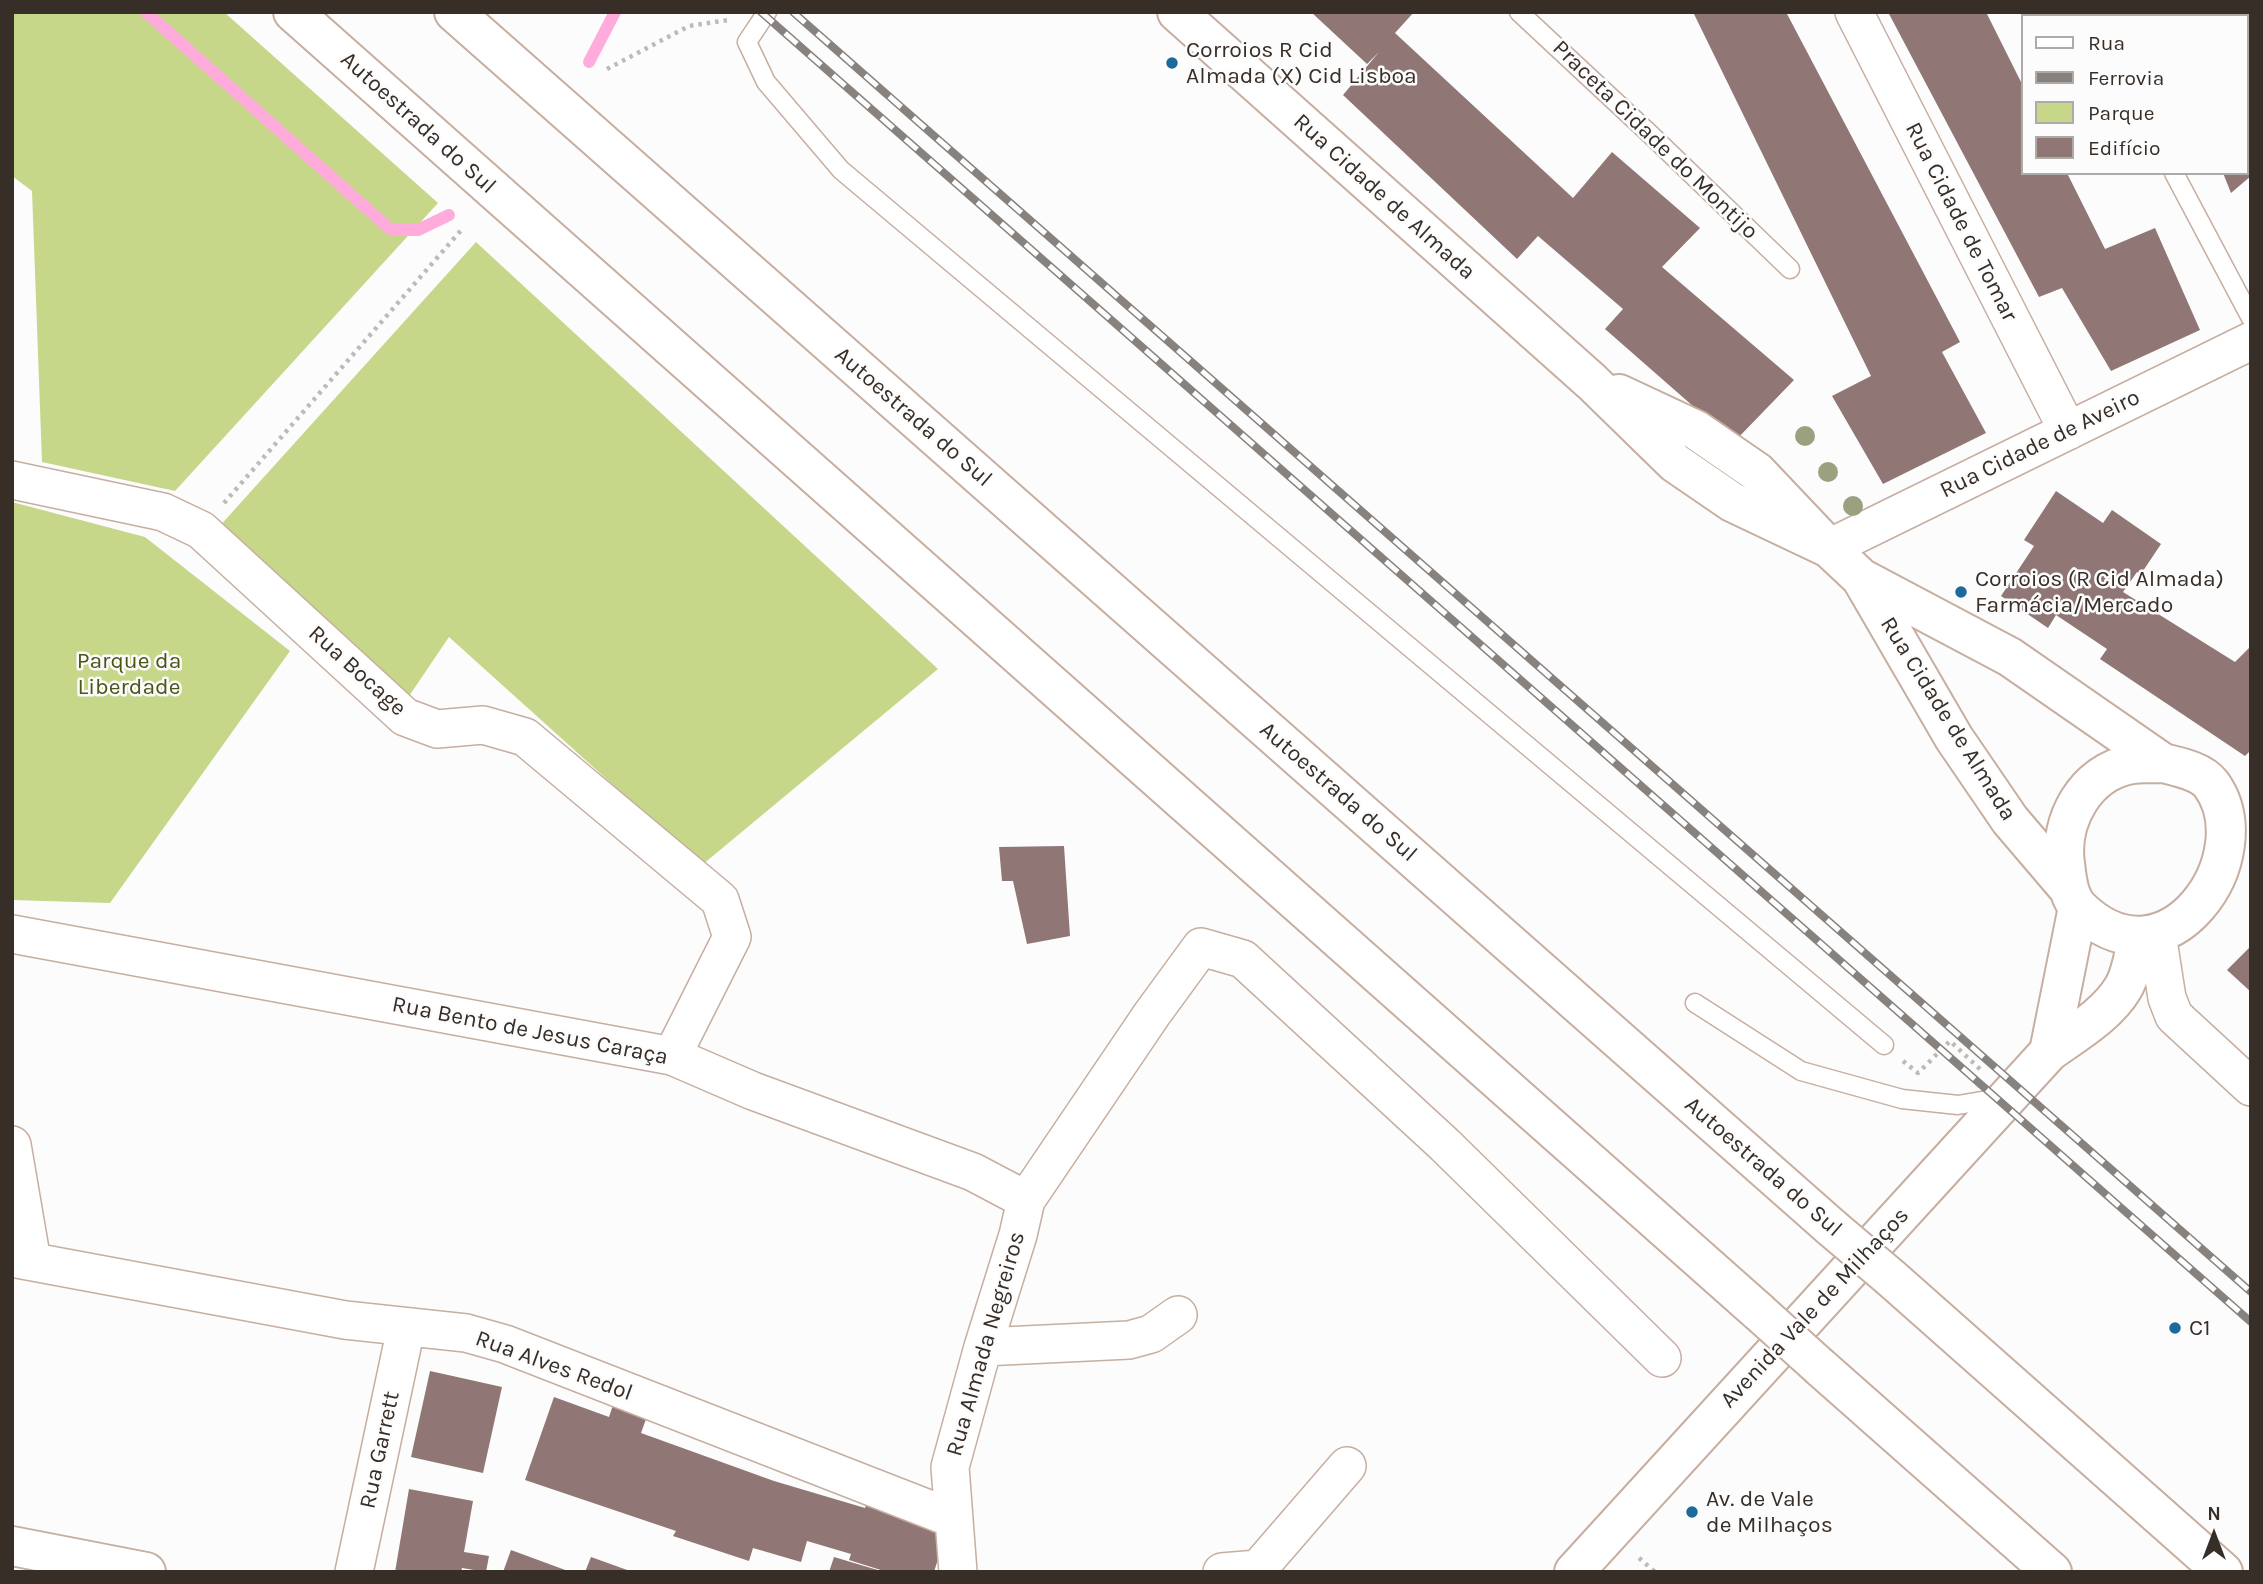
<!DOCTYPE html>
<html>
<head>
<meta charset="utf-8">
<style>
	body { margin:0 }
	#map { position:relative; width:2263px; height:1584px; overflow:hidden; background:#fcfcfc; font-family:Karla,sans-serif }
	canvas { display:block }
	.frame { position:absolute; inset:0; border:14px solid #372e28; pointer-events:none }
	.legend { position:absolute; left:2021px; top:14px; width:228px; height:161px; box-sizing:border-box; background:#fcfcfc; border:2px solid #adaaa7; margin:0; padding:9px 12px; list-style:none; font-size:21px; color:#372e28 }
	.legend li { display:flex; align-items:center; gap:14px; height:35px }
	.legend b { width:35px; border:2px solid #adaaa7 }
	.north { position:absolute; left:2179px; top:1500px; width:70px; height:70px; -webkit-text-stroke:5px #fcfcfc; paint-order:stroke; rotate:0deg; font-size:19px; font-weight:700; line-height:28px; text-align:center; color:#372e28 }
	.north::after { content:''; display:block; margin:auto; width:24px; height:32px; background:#372e28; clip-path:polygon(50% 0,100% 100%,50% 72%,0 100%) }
</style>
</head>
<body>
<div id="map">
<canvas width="2263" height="1584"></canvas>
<div class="frame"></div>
<ul class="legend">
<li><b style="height:9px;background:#fff"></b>Rua</li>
<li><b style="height:9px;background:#88827f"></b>Ferrovia</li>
<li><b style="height:19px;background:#c6d789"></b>Parque</li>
<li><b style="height:19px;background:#917676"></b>Edifício</li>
</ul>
<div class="north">N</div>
</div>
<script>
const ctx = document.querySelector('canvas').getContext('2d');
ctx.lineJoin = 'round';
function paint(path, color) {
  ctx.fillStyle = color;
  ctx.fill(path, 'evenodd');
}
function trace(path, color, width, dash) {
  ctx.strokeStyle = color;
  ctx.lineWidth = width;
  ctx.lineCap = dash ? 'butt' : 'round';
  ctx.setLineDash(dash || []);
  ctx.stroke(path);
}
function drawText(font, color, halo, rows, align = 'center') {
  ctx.font = font + ' Karla,sans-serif';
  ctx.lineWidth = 5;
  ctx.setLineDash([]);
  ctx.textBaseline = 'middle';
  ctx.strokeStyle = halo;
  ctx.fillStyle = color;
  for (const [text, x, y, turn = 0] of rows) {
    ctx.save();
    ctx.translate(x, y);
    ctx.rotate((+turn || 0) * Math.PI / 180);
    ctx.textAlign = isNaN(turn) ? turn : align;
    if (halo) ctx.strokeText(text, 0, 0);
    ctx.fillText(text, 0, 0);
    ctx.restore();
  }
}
paint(new Path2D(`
	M12,12H224L438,203L175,491L42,462L32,191L12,176Z
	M476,242L938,669L702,865L449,637L405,702L217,529Z
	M12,502L145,537L290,651L110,903L12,900Z`), '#c6d789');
trace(new Path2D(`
	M146,12L391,230H418L449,215
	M589,62L615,12`), '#ffabdc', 12);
paint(new Path2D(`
	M1311,12H1414L1395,33L1573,198L1612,152L1700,228L1662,267L1794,380L1734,442L1605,329L1623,309L1538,236L1517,259L1343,95L1379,52L1367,64Z
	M1693,12H1786L1960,342L1942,352L1986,433L1883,484L1832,396L1871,376Z
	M1888,12H1986L2023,86V173H2067L2105,249L2155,228L2200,330L2111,371L2062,288L2039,297Z
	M2247,12H2251V176L2231,193L2223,173H2247V16H2245Z
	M2056,491L2103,523L2112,510L2161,544L2141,574L2137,572L2123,592L2235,662L2251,646V750L2245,756L2100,659L2107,649L2056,615L2048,628L2001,596L2034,546L2024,540Z
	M1064,846L1070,936L1027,944L1013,881H1002L999,847Z
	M2251,946V992L2227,970Z
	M430,1371L502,1387L483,1473L411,1457Z
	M616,1396L650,1408L641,1433L774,1481L865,1508L868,1498L949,1523L934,1572H887L849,1560L851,1554L807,1541L801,1562L753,1548L749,1561L673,1536L676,1531L525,1480L554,1397L609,1417Z
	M409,1489L473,1501L464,1552L489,1556L486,1572L462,1568L461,1572H395Z
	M511,1550L568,1571V1572H503Z
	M591,1557L630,1571V1572H585Z
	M834,1557L881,1571V1572H829Z`), '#917676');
const service = new Path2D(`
	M767,12L747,42L766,82L841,170L1884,1045
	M1519,12L1651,135L1790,269
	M2139,12L2141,16
	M2051,16L2053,12
	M2215,16L2217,12
	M2174,173L2251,318
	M1695,1003L1801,1071L1902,1099L1958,1105L1999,1098`);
const minor = new Path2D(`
	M1854,12L2068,431
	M12,480L163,512L201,530L405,717L437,729L483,725L525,737L720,900L732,937L672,1056
	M1829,548L2251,341
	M12,934L672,1056L753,1091L973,1172L1026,1200
	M2157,934L2167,998L2174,1016L2251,1087
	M12,1145L30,1250L35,1262
	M12,1258L345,1320L466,1333L505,1344L954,1519
	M983,1347L1129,1340L1151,1334L1178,1315
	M354,1572L406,1328
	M958,1572L950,1467L983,1347L1018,1235L1026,1200L1152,1014L1201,947L1243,959L1445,1145L1662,1358
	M1222,1572L1258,1569L1347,1466`);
const tertiary = new Path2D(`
	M12,1546L146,1572`);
const secondary = new Path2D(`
	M1177,12L1592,382L1675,463L1732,502L1829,548
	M1619,394L1696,430L1757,472L1829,548L1861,578L2010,657L2163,763
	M1861,578L1954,738L2010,820L2068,888
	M2163,763C2179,767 2201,771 2211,784C2263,855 2168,994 2080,909C2068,897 2067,879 2065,864C2059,821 2085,772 2132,764C2142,763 2153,763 2163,763Z
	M2049,1052L2078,907
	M1574,1572L2049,1052C2074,1034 2107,1015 2123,988C2132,973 2134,953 2138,936`);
const motorway = new Path2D(`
	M293,12L1759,1312
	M454,12L1832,1228
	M1891,1278L2223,1572
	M1820,1367L2052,1572`);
trace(service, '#c6aea0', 21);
trace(minor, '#c6aea0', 40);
trace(tertiary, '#c6aea0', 42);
trace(secondary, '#c6aea0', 42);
trace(motorway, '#c6aea0', 42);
trace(new Path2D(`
	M607,69L689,26L728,20
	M224,503L463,228
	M1903,1061L1918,1073L1950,1041L1981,1070
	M1639,1558L1655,1572`), '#bdbab8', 4.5, [3.5, 5]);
trace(service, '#fff', 18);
trace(minor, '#fff', 37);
trace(tertiary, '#fff', 38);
trace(secondary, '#fff', 38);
trace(motorway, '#fff', 38);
const rail = new Path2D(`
	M761,12L2251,1322
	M793,12L2251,1292`);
trace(rail, '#88827f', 8);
trace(rail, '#fcfcfc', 5, [16]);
const motorwayBridge = new Path2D(`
	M1832,1228L1891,1278
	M1759,1312L1820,1367`);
trace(motorwayBridge, '#c6aea0', 42, []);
trace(motorwayBridge, '#fff', 38);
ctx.fillStyle = '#9ba17e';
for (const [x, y] of [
	[1805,436],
	[1828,472],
	[1853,506]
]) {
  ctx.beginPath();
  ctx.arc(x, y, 10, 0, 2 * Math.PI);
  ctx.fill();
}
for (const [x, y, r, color] of [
	[1172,63,7,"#1c6a9c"],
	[1961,592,7,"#1c6a9c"],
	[2175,1328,7,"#1c6a9c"],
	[1692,1512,7,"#1c6a9c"]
]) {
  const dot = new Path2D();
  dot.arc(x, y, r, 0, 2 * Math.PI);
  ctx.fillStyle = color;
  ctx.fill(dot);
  trace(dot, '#fcfcfc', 2.5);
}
drawText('23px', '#372e28', '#fcfcfc', [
	["Corroios R Cid",1186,50],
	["Almada (X) Cid Lisboa",1186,76],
	["Corroios (R Cid Almada)",1975,579],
	["Farmácia/Mercado",1975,605],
	["C1",2189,1328],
	["Av. de Vale",1706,1499],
	["de Milhaços",1706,1525]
], 'left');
drawText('23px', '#372e28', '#fcfcfc', [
	["Autoestrada do Sul",418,123,42],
	["Praceta Cidade do Montijo",1655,140,44],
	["Rua Cidade de Almada",1384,197,42],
	["Rua Cidade de Tomar",1961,222,63],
	["Autoestrada do Sul",913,417,41],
	["Rua Cidade de Aveiro",2040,444,-26],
	["Rua Bocage",357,671,42],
	["Rua Cidade de Almada",1948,719,58],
	["Autoestrada do Sul",1338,792,41],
	["Rua Bento de Jesus Caraça",530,1031,11],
	["Autoestrada do Sul",1763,1167,41],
	["Avenida Vale de Milhaços",1815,1308,-47],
	["Rua Almada Negreiros",986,1344,-74],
	["Rua Alves Redol",554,1366,20],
	["Rua Garrett",380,1450,-78]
]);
drawText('23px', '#4b5616', '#fcfcfc', [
	["Parque da",129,661],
	["Liberdade",129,687]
]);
</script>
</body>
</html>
